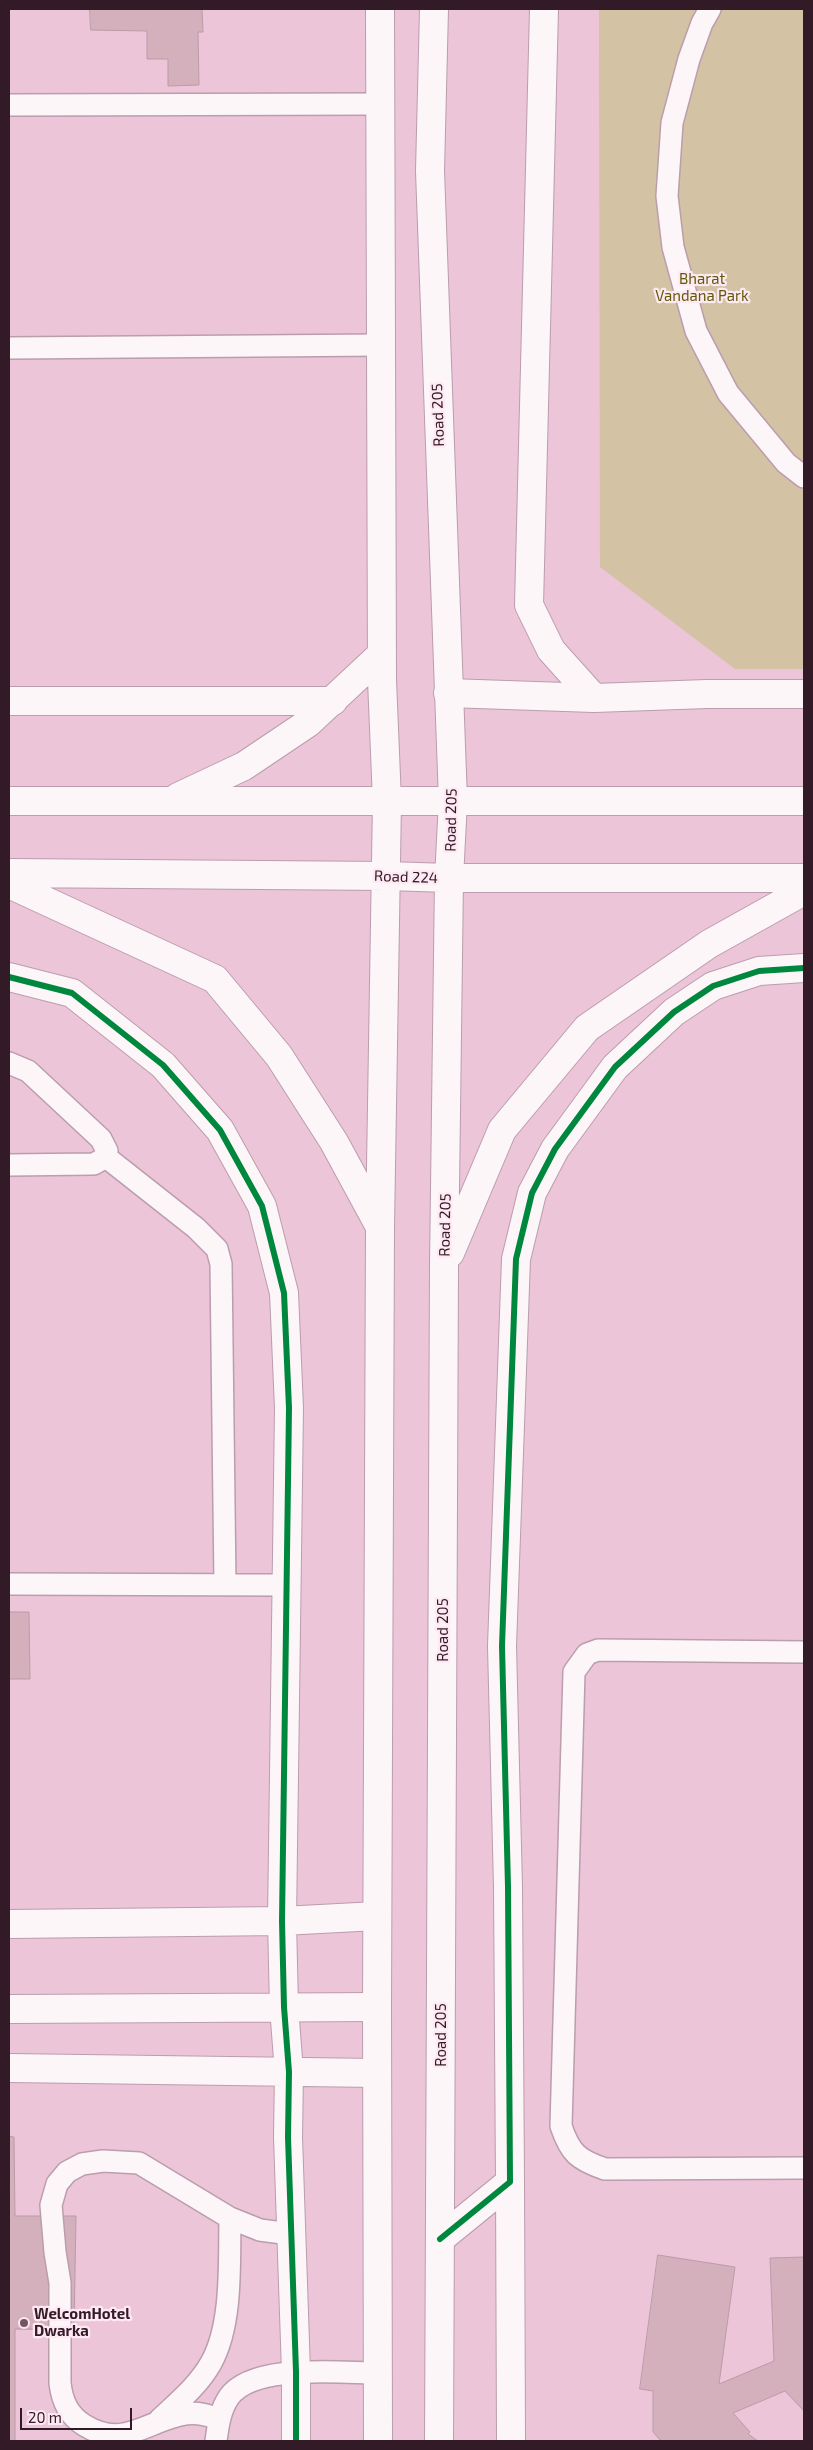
<!DOCTYPE html>
<html>
<head>
<meta charset="utf-8">
<style>
	body { margin:0 }
	#map { position:relative; width:813px; height:2450px; overflow:hidden; background:#ecc5d8; font-family:"Exo 2",sans-serif }
	canvas { display:block }
	.frame { position:absolute; inset:0; border:10px solid #331a27; pointer-events:none }
	.scale { position:absolute; left:20px; top:2408px; width:112px; height:22px; box-sizing:border-box; border:2px solid #331a27; border-top:0; padding-left:6px; font-size:15px; line-height:18px; white-space:nowrap; color:#331a27; -webkit-text-stroke:4px #fee8f2; paint-order:stroke }
</style>
</head>
<body>
<div id="map">
<canvas width="813" height="2450"></canvas>
<div class="frame"></div>
<div class="scale">20 m</div>
</div>
<script>
const ctx = document.querySelector('canvas').getContext('2d');
ctx.lineJoin = 'round';
function paint(path, color) {
  ctx.fillStyle = color;
  ctx.fill(path, 'evenodd');
}
function trace(path, color, width, dash) {
  ctx.strokeStyle = color;
  ctx.lineWidth = width;
  ctx.lineCap = dash ? 'butt' : 'round';
  ctx.setLineDash(dash || []);
  ctx.stroke(path);
}
function drawText(font, color, halo, rows, align = 'center') {
  ctx.font = font + ' "Exo 2",sans-serif';
  ctx.lineWidth = 4.5;
  ctx.setLineDash([]);
  ctx.textBaseline = 'middle';
  ctx.strokeStyle = halo;
  ctx.fillStyle = color;
  for (const [text, x, y, turn = 0] of rows) {
    ctx.save();
    ctx.translate(x, y);
    ctx.rotate((+turn || 0) * Math.PI / 180);
    ctx.textAlign = isNaN(turn) ? turn : align;
    if (halo) ctx.strokeText(text, 0, 0);
    ctx.fillText(text, 0, 0);
    ctx.restore();
  }
}
paint(new Path2D(`
	M599,9H804V669H735L600,567Z`), '#d3c2a3');
const building = new Path2D(`
	M90,9H202L203,32H198L199,85L168,86V59H147V31L91,30Z
	M9,1612H29L30,1679H9Z
	M9,2136L14,2137L15,2216H76L74,2330L15,2329V2441H9Z
	M658,2255L735,2267L719,2384L774,2361L770,2258L804,2257V2411L785,2391L733,2413L750,2432L748,2434L758,2441H661L653,2432V2391L640,2389Z`);
paint(building, '#d4afbc');
trace(building, '#ba9ba6', 1);
const service = new Path2D(`
	M710,9L702,23L689,59L672,123L667,196L673,247L696,331L728,393L786,463L804,477
	M9,105L380,104
	M9,348L381,345
	M9,1063L28,1071L101,1139L107,1151L106,1157L94,1164L9,1165
	M106,1157L196,1228L217,1249L221,1264L225,1585
	M9,1584L287,1585
	M804,1652L598,1650L587,1654L574,1672L561,2126C570,2153 578,2160 605,2169L804,2168
	M219,2419C208,2415 198,2412 186,2414C147,2420 124,2450 84,2425C68,2415 62,2401 60,2383V2283L55,2252L51,2205L57,2184L67,2172L82,2164L103,2161L139,2163L230,2218L260,2230L290,2234
	M159,2420C178,2402 198,2386 211,2363C233,2324 229,2261 230,2218
	M216,2441C218,2426 220,2410 229,2397C253,2363 341,2373 378,2373`);
const minor = new Path2D(`
	M544,9L529,605L551,650L594,698
	M448,693L594,698L707,694H804
	M9,701H333
	M9,977L72,993L163,1065L220,1130L262,1206L284,1293L289,1408L282,1921L284,2007L289,2072L288,2137L296,2372V2441
	M9,1924L282,1921L377,1916
	M9,2009L377,2007
	M9,2068L377,2073`);
const tertiary = new Path2D(`
	M510,2182L511,2441
	M440,2239L510,2182L508,1887L502,1646L516,1259L532,1193L555,1149L615,1067L674,1012L713,986L759,971L804,968`);
const secondary = new Path2D(`
	M434,9L430,171L453,801L449,878L444,1266L439,2441
	M178,797L244,766L308,723L382,654
	M9,801H804
	M9,873L387,876L449,878H804
	M9,884L215,979L279,1056L334,1142L379,1225
	M450,1253L502,1130L587,1028L709,944L804,891
	M378,2441L377,2007L380,1227L387,801L382,680L380,9`);
trace(service, '#bb9dac', 24);
trace(minor, '#bb9dac', 30);
trace(tertiary, '#bb9dac', 30);
trace(secondary, '#bb9dac', 30);
trace(service, '#fcf6f9', 21);
trace(minor, '#fcf6f9', 28);
trace(tertiary, '#fcf6f9', 28);
trace(secondary, '#fcf6f9', 28);
trace(new Path2D(`
	M9,977L72,993L163,1065L220,1130L262,1206L284,1293L289,1408L282,1921L284,2007L289,2072L288,2137L296,2372V2441
	M440,2239L510,2182L508,1887L502,1646L516,1259L532,1193L555,1149L615,1067L674,1012L713,986L759,971L804,968`), '#00873e', 6);
for (const [x, y, r, color] of [
	[24,2323,5,"#745665"]
]) {
  const dot = new Path2D();
  dot.arc(x, y, r, 0, 2 * Math.PI);
  ctx.fillStyle = color;
  ctx.fill(dot);
  trace(dot, '#fee8f2', 2);
}
drawText('15px', '#5d5b08', '#fee8f2', [
	["Bharat",702,279],
	["Vandana Park",702,296]
]);
drawText('15px', '#331a27', '#fee8f2', [
	["Road 205",438,415,-92],
	["Road 205",451,820,-89],
	["Road 224",406,877,2],
	["Road 205",445,1225,-89],
	["Road 205",443,1630,-90],
	["Road 205",441,2035,-90]
]);
drawText('bold 15px', '#331a27', '#fee8f2', [
	["WelcomHotel",34,2314],
	["Dwarka",34,2331]
], 'left');
</script>
</body>
</html>
